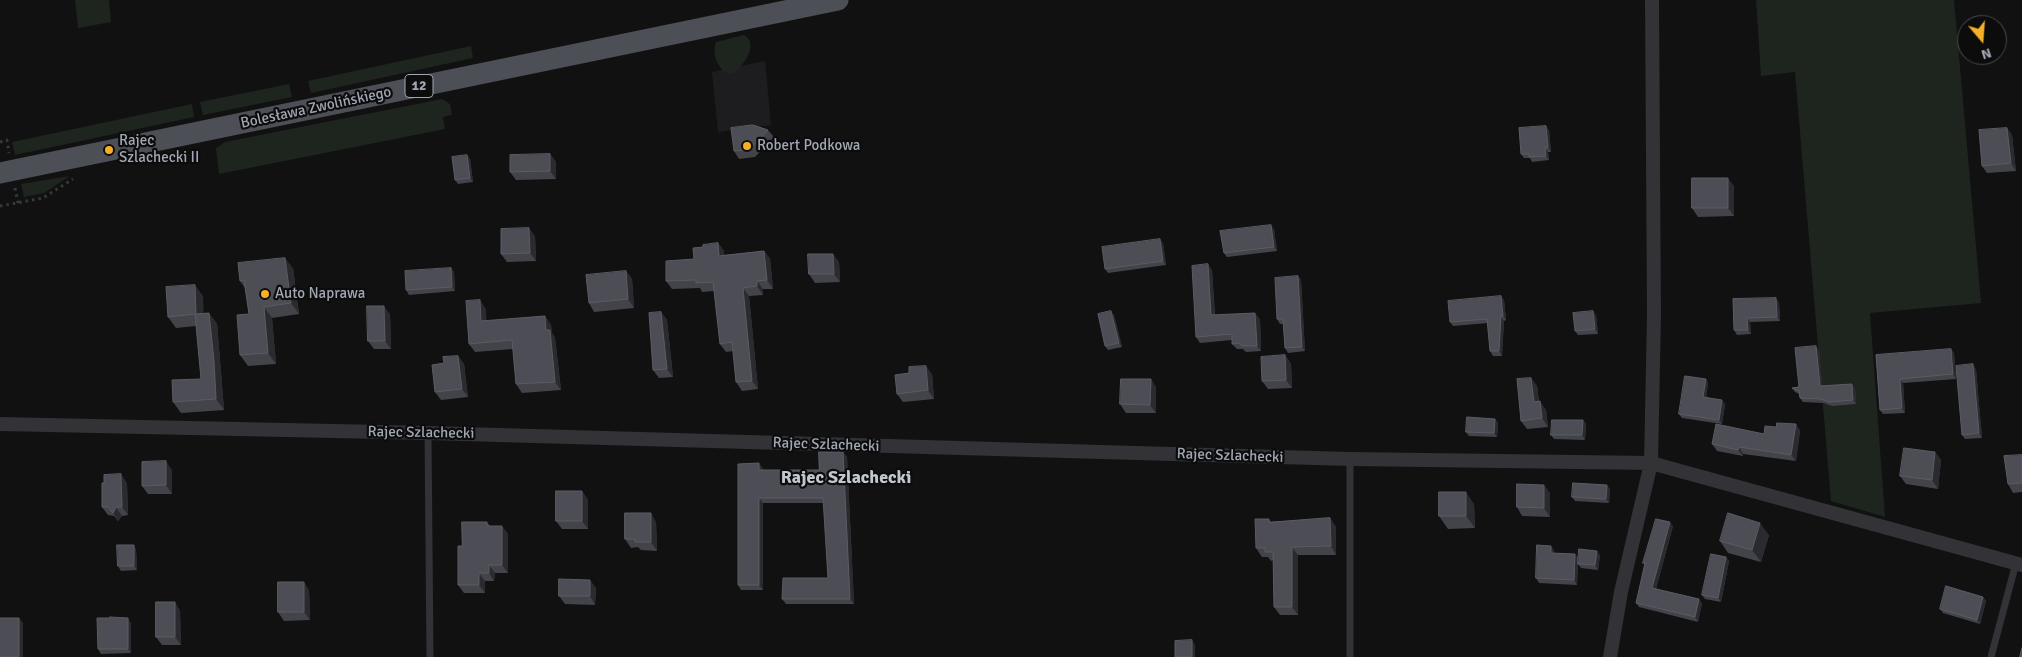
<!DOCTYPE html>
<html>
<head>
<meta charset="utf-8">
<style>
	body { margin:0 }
	#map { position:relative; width:2022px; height:657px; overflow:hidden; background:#111112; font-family:Signika,sans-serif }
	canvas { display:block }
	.north { position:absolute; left:1957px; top:15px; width:50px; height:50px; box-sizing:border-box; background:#0c0c0d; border:1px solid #484a4f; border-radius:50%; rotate:162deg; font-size:14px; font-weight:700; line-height:20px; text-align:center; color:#a1a7b3 }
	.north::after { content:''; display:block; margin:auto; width:18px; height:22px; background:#f5b026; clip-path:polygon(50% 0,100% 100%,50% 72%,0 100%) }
</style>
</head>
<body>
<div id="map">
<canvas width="2022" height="657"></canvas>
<div class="north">N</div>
</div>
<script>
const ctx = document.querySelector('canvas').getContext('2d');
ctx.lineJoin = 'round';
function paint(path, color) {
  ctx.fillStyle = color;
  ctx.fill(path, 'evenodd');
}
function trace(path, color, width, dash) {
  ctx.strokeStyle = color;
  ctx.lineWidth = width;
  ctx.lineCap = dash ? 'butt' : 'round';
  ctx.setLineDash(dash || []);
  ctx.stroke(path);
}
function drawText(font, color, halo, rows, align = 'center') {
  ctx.font = font + ' Signika,sans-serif';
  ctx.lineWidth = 4.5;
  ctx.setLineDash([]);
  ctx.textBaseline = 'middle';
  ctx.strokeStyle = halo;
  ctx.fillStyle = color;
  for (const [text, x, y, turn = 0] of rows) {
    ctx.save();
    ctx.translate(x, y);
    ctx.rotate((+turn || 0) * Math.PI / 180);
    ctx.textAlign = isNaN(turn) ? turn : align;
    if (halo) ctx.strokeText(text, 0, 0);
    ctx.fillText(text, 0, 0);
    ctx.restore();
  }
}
paint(new Path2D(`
	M765,61L771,125L718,132L712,72Z`), '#1d1d1f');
paint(new Path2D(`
	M75,0H109L111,22L78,28Z
	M1756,0H1954L1981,303L1870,313L1885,517L1831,501L1795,72L1761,76Z
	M744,35C760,44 743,67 732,74L724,72C716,64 712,52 716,42Z
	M471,46L473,58L311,93L308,81Z
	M289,84L292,97L203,115L200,102Z
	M442,99L450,104L452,115L443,117L445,129L219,174L216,148L225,142Z
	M192,104L194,117L15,155L12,142Z
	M70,176L44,193L24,197L21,184Z`), '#1d251e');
trace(new Path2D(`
	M0,142L7,140L9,153
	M15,188L18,203
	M0,206L43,198L73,179`), '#38393e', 3, [2.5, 4]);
trace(new Path2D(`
	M428,433L430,657
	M1350,459V657
	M1991,657L2016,563`), '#323237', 7);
trace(new Path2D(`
	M0,424L428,433L1350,459L1651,463L2022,565
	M1610,657L1621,592L1651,463L1654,315L1652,0`), '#323237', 14);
trace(new Path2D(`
	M0,173L838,0`), '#4d4f56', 21);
paint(new Path2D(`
	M2007,128L2012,135L2016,171L1987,173L1982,166Z
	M768,130L774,137L755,157L739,159L734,151Z
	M1549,130L1551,152H1548L1549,160L1532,162L1530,158H1524L1521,154Z
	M550,154L556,162V179L516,180L510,172Z
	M467,155L470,159L473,182L458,184L455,180Z
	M1734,186V216L1698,217L1692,208Z
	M1274,229L1277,251L1227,257L1224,253Z
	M535,236L536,261L507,262L501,254Z
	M718,243L724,251V255L764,251L770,259L773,289H763V295L749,296L758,389L742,391L736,382L733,351L726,352L720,344L714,291L702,292L700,288L672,289L666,281L694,259L703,247Z
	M1163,243L1166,265L1108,273L1105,269Z
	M839,262L840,282L815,283L809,274Z
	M293,268L299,314L272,318L276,364L248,366L240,355L249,314L245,288L240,281Z
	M451,268L454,272L455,291L409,295L406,290Z
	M1212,270L1215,315L1260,319L1261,351L1246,352L1243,349H1237L1232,344V340L1200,343L1196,337Z
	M626,271L632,279L634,308L594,312L589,303Z
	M1298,276L1301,280L1305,351L1288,353L1285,348L1283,324H1280L1277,319Z
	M203,296V313H209L217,324L221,372L224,410L181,413L173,402L201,379L196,326L176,328L168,317Z
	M1501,296L1504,300L1506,320L1504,321L1502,356H1493L1490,351L1488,323L1453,326L1450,322Z
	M1733,299L1779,302L1780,321L1750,322L1751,334L1737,335L1734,330Z
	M486,309V321L545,316L551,325L552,333L555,338L561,390L522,393L516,384L513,349L475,352L469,344Z
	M661,312L667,320L673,377L659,378L653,370Z
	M390,314L391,349H374L368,341Z
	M1114,315L1122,347L1108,350L1105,346Z
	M1596,315L1598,334L1578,335L1575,331Z
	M1951,349L1954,353L1956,379L1903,383L1905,413L1883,414L1880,410L1876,355Z
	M1819,350L1822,386L1855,388L1856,404L1832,406L1824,403L1803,402L1800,398L1799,394L1795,392L1792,388L1799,387Z
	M1285,355L1291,364L1292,388L1268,389L1262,381Z
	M458,356L464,364L468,397L441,400L435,392Z
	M1976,369L1982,438L1965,439L1962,435Z
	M932,374L934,399L903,402L897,394Z
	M1531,378L1537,386L1539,401L1546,410L1548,427L1527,429L1521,421Z
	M1151,379L1156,388V413H1126L1120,404Z
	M1706,379L1708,383L1706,397L1725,404L1722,424L1682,418L1679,414Z
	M1495,419L1498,423L1497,437L1469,436L1466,432Z
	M1583,420L1586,424L1585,440L1554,439L1551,435Z
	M1796,424L1800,431L1796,461L1743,454V456L1717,451L1712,444L1764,434L1776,427Z
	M843,452L847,457L854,604H786L782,599L828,578L824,503H763V590H741L738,585L763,468V470H819Z
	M1935,452L1941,460L1938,489L1906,484L1900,476Z
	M2022,455V492L2013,493L2008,484Z
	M172,470V494H148L142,486Z
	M127,483L128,515L122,516L118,521L114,516L108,515L102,507Z
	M1610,489L1609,503L1575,501L1572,497Z
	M582,491L588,500V529H562L556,521Z
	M1550,493V517L1522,516L1517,507Z
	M1474,504L1475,528L1448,529L1439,516Z
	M1330,518L1336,527V555H1298V615H1280L1274,607L1273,560L1271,561L1268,557H1262L1256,548L1269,519L1271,522Z
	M487,522L490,526H502L508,534V573H495L494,581H485V593H464L458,585L462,546Z
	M656,522L657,551L641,550L638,547L631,548L625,539Z
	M1673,526L1656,589L1702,603L1698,622L1639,607L1636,603L1645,565L1643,563Z
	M1769,535L1761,562L1728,553L1720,541Z
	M136,549L137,570L121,571L118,566Z
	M1554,550V553L1575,554L1578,558L1577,585L1539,583L1536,578Z
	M1600,555L1598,570L1581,568L1578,564Z
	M1726,557L1729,561L1721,602L1705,599L1702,595Z
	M596,588L595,605L565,604L559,596Z
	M309,590L310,620L284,621L278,612Z
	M1983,597L1986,601L1980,624L1943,613L1940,609Z
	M175,602L180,611L181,645H162L156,637Z
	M108,618L131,623V653L101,654L98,649Z`), '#43434a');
paint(new Path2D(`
	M1546,126L1549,130L1551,152L1548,147Z
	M2007,128L2012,135L2016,171L2011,163Z
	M1545,148L1548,152L1549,160L1546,156Z
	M550,154L556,162V179L550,171Z
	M467,155L470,159L473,182L470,178Z
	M1728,178L1734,186V216L1728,208Z
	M1271,225L1274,229L1277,251L1274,247Z
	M529,228L535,236L536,261L530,253Z
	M1160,239L1163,243L1166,265L1163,261Z
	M718,243L724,251L725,264L719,256Z
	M764,251L770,259L773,289L767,280Z
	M833,254L839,262L840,282L834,274Z
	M285,258L293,268L299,314L291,303Z
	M1208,264L1212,270L1215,321L1211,315Z
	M451,268L454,272L455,291L452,287Z
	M626,271L632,279L634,308L628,299Z
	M1298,276L1301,280L1305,351L1302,347Z
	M757,281L763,289V295L757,286Z
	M195,285L203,296L204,325L196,314Z
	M743,288L749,296L758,389L752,381Z
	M1501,296L1504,300L1506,320L1503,316Z
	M1776,298L1779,302L1780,321L1777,317Z
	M480,300L486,309L487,330L481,321Z
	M384,306L390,314L391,349L385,341Z
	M264,307L272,318L276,364L268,353Z
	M1111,311L1114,315L1122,347L1119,343Z
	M1593,311L1596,315L1598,334L1595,329Z
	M661,312L667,320L673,377L667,369Z
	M209,313L217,324L221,372L224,410L216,399Z
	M1255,313L1260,319L1261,351L1257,346Z
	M545,316L551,325L552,333L555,338L561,390L555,382L546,330Z
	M1501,316L1504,321L1502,356L1499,351Z
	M1747,318L1750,322L1751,334L1748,330Z
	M1816,346L1819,350L1823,390L1820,386Z
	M1951,349L1954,353L1956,379L1953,374Z
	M1285,355L1291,364L1292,388L1286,380Z
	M458,356L464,364L468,397L462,389Z
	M1973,364L1976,369L1982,438L1979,433Z
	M926,366L932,374L934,399L928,390Z
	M1531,378L1537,386L1540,410L1534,402Z
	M1151,379L1156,388V413L1150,405Z
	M1706,379L1708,383L1706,401L1703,397Z
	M1900,379L1903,383L1905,413L1902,408Z
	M1852,384L1855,388L1856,404L1853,400Z
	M1722,400L1725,404L1722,424L1719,420Z
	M1540,401L1546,410L1548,427L1542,418Z
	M1495,419L1498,423L1497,437L1494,433Z
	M1583,420L1586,424L1585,440L1582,435Z
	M1796,424L1800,431L1796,461L1791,455Z
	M1739,447L1743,454V456L1738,450Z
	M843,452L847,457L854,604L850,599Z
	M1935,452L1941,460L1938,489L1932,480Z
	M166,461L172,470V494L166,485Z
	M759,463L763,468V475L759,470Z
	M121,474L127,483L128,515L122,507Z
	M1544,485L1550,493V517L1544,508Z
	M1607,485L1610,489L1609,503L1606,499Z
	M582,491L588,500V529L582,521Z
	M1466,492L1474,504L1475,528L1466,516Z
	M759,498L763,503V590L759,585Z
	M116,507L122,516L118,521L113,513Z
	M651,513L656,522L657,551L651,542Z
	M1330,518L1336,527V555L1331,546Z
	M1670,522L1673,526L1655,592L1652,588Z
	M1760,523L1769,535L1761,562L1752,550Z
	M502,526L508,534V573L502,565Z
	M134,545L136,549L137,570L134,566Z
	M1551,546L1554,550V557L1551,553Z
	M1292,547L1298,555V615L1292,607Z
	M1597,551L1600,555L1598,570L1595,565Z
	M1575,554L1578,558L1577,585L1574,580Z
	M1726,557L1729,561L1721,602L1718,598Z
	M489,565L495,573L494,581L489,573Z
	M479,573L485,581V593L479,585Z
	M590,580L596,588L595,605L590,596Z
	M304,582L309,590L310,620L304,612Z
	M1983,597L1986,601L1980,624L1977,620Z
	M1699,599L1702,603L1698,622L1695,617Z
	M175,602L180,611L181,645L175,637Z
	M19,618L23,623V657H19Z
	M128,618L131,623V653L128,649Z
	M1192,640L1195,645V657H1192Z`), '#2b2b2f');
const building = new Path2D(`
	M753,125L768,130L750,149L734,151L731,128Z
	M1546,126L1548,147L1545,148L1546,156L1529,157V154H1521L1519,128Z
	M2007,128L2011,163L1982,166L1979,130Z
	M550,154V171L510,172V155Z
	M467,155L470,178L455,180L452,157Z
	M1692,178H1728V208H1692Z
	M1271,225L1274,247L1224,253L1220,231Z
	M529,228L530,253L501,254V229Z
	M1160,239L1163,261L1105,269L1102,247Z
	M718,243L719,256L764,251L767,280L757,281V286L743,288L752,381L736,382L732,342L720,344L713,282L696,283V280L666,281V261L694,259L693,248L703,247V245Z
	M808,254H833L834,274H809Z
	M285,258L291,303L264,307L268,353L240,355L237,315L249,314L244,280L240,281L238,263Z
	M1208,264L1211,315L1255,313L1257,346H1242L1239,343L1232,344V334L1196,337L1192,266Z
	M451,268L452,287L406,290L405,271Z
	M626,271L628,299L589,303L586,275Z
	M1298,276L1302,347L1285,348L1283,319H1277L1275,278Z
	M195,285L196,314L209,313L214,361L216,399L173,402L172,380L201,379L195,314L168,317L166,287Z
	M1501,296L1503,316H1501L1499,351H1490L1487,319L1450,322L1448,301Z
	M1776,298L1777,317L1747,318L1748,330H1734L1733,299Z
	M480,300L481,321L545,316L546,330H550L555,382L516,384L512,340L469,344L466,301Z
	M367,306H384L385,341H368Z
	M1111,311L1119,343L1105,346L1098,314Z
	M1593,311L1595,329L1575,331L1573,313Z
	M661,312L667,369L653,370L649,313Z
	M1816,346L1820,386L1852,384L1853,400L1829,402L1821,399L1800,398L1799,391L1792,388L1799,387L1795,348Z
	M1951,349L1953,374L1900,379L1902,408L1880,410L1876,355Z
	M1285,355L1286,380L1262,381L1261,357Z
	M458,356L462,389L435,392L432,365L444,363L443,357Z
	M1973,364L1979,433L1962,435L1956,366Z
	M926,366L928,390L897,394L895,375L909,373V367Z
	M1685,376L1706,379L1703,397L1722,400L1719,420L1679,414Z
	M1531,378L1534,402L1540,401L1542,418L1521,421L1517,379Z
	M1121,379H1151L1150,405L1120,404Z
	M1467,417L1495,419L1494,433L1466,432Z
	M1552,420H1583L1582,435H1551Z
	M1777,423L1796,424L1791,455L1739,447L1738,450L1712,444L1716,424L1764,434L1765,426L1776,427Z
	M1904,448L1935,452L1932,480L1900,476Z
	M819,452H843L850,599H782L783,578H828L823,498H759V585H738V464L759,463V470H819Z
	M2022,455V483L2008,484L2004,456Z
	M166,461V485L142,486V462Z
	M121,474L122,507H116L113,513L108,507H102V483H104V475Z
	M1573,483L1607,485L1606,499L1572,497Z
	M1517,484L1544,485V508L1517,507Z
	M556,491H582V521H556Z
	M1439,492H1466V516H1439Z
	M625,513H651V542H635V539H625Z
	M1728,513L1760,523L1752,550L1720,541Z
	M1330,518L1331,546L1292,547V607H1274L1273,552H1265V548H1256L1255,519H1269V522Z
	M1656,519L1670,522L1652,588L1699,599L1695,617L1636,603L1645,563H1643Z
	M462,522H487V526H502V565H489V573H479V585H458V546H462Z
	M117,545H134V566H118Z
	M1537,545L1551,546V553L1575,554L1574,580L1536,578Z
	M1579,549L1597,551L1595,565L1578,564Z
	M1711,554L1726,557L1718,598L1702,595Z
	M559,579L590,580V596H559Z
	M278,582H304V612H278Z
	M1946,586L1983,597L1977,620L1940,609Z
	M156,602H175V637H156Z
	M110,617L128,618V649H98L97,618H108Z
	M0,618H19V657H0Z
	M1192,640V657H1175V641Z
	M2022,648V657H2020Z`);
paint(building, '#4d4e55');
trace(building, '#5a5c64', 1);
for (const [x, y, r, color] of [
	[747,146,5,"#f5b026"],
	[109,150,5,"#f5b026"],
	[265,294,5,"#f5b026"]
]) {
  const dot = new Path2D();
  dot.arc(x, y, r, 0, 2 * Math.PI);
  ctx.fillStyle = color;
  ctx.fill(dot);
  trace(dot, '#0c0c0d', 2);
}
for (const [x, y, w] of [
	[419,86,28]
]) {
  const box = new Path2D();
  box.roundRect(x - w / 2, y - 11.5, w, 23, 4);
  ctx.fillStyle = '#0c0c0d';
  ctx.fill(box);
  trace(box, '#a1a7b3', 1);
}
drawText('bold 14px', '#a1a7b3', null, [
	["12",419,86]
]);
drawText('15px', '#a1a7b3', '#0c0c0d', [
	["Bolesława Zwolińskiego",316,108,-12],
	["Rajec Szlachecki",421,433,1],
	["Rajec Szlachecki",826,445,2],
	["Rajec Szlachecki",1230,456,2]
]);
drawText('15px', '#a1a7b3', '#0c0c0d', [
	["Rajec",119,141],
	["Szlachecki II",119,158],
	["Robert Podkowa",757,146],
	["Auto Naprawa",275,294]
], 'left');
drawText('bold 18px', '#c2c6cf', '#0c0c0d', [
	["Rajec Szlachecki",846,478]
]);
</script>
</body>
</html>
